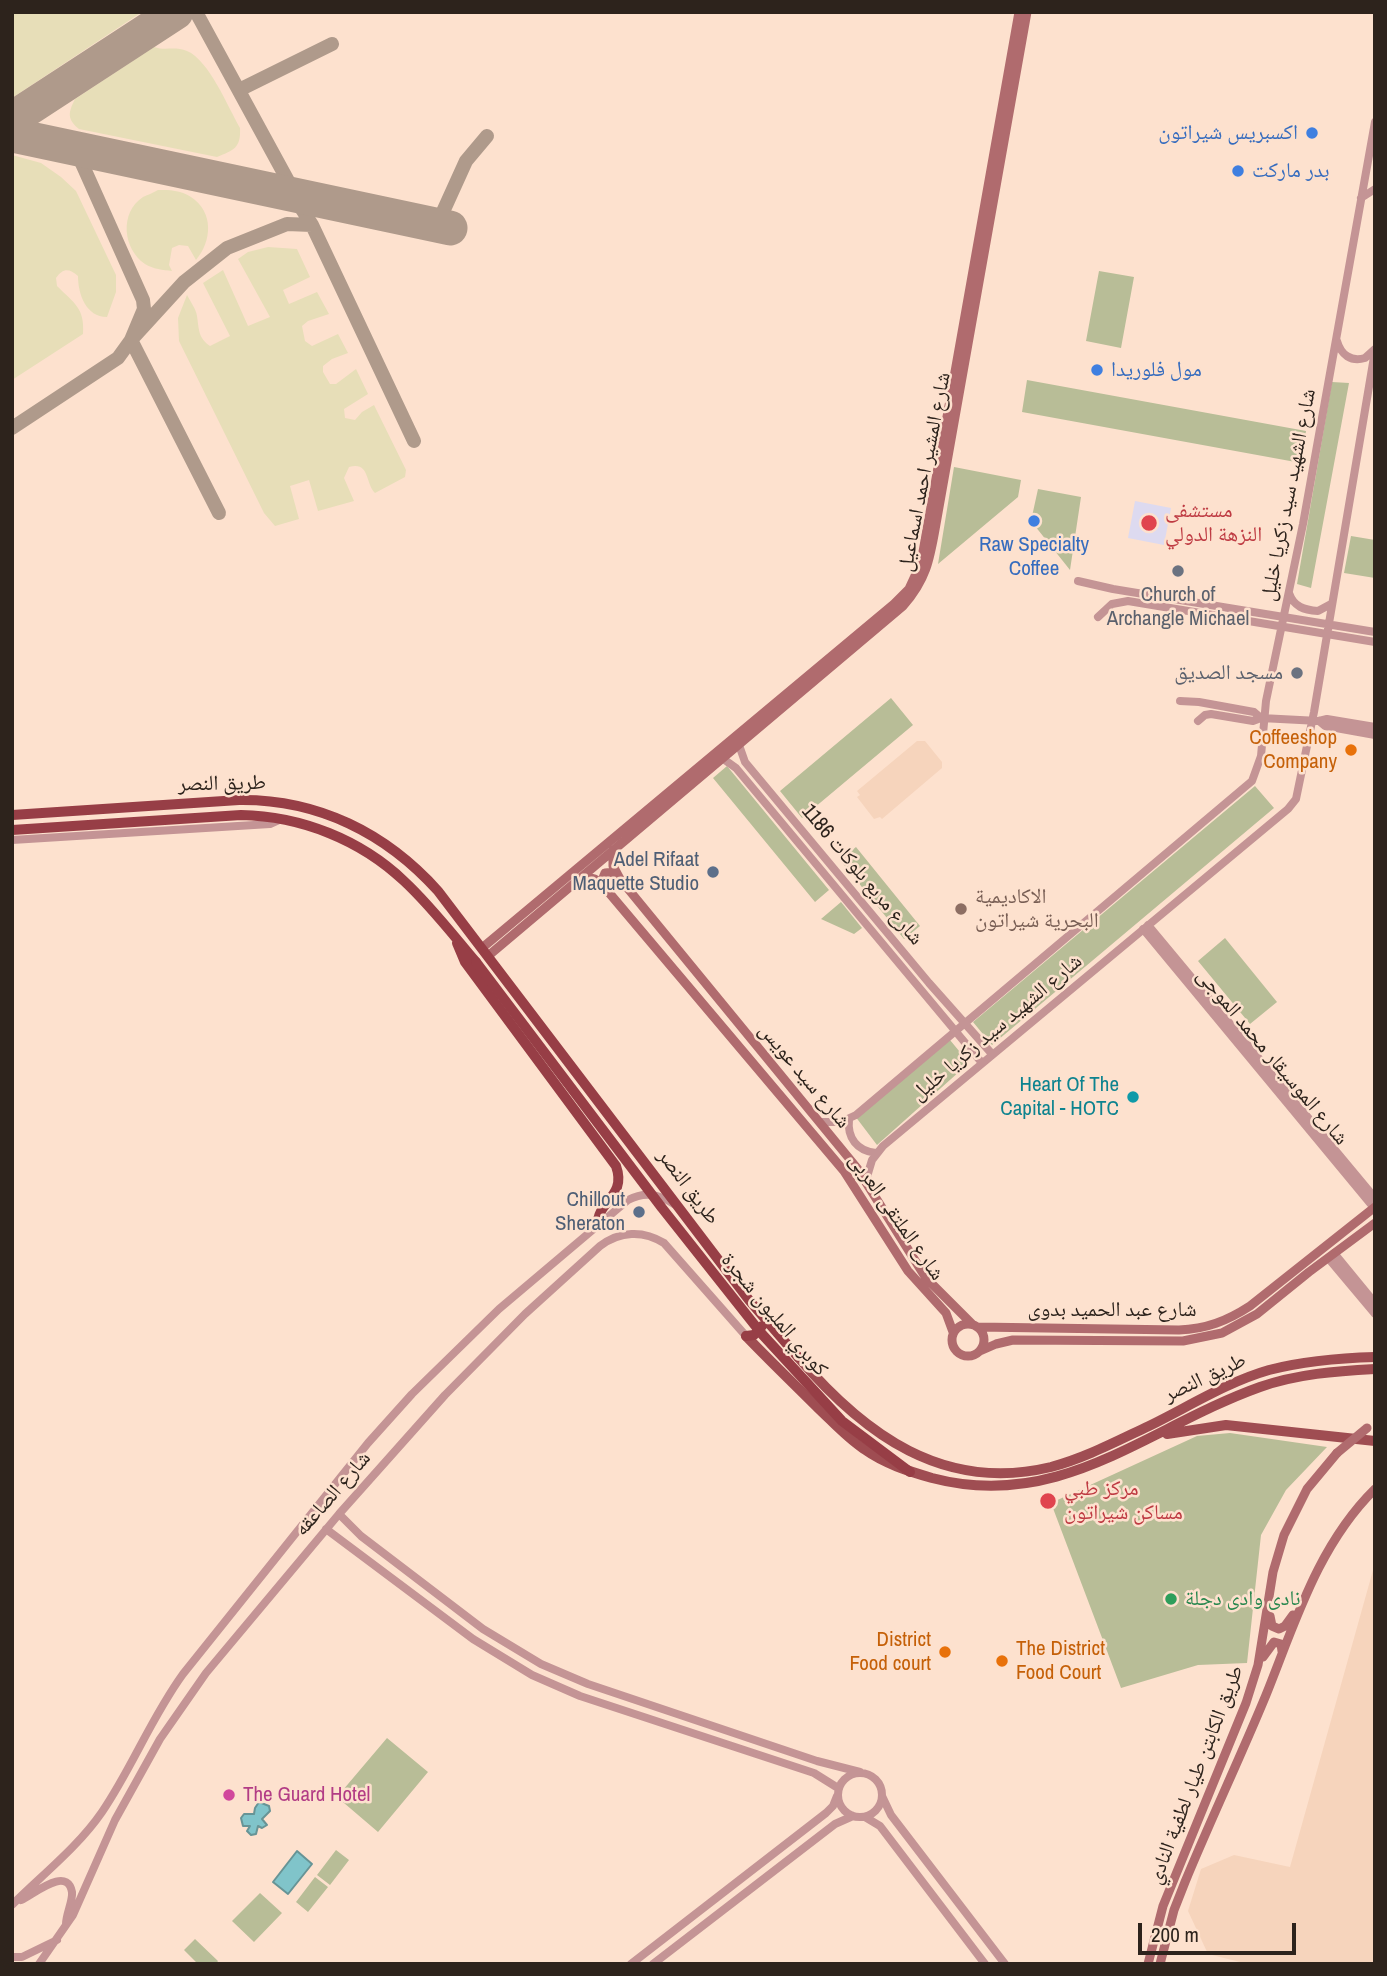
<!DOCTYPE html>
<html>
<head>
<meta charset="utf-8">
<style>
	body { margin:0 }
	#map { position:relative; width:1387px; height:1976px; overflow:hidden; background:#fde1ce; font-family:"Archivo Narrow",sans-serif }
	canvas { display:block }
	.frame { position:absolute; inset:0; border:14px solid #2d231c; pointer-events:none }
	.scale { position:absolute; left:1138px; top:1923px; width:158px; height:32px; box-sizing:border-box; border:4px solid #2d231c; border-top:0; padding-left:9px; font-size:21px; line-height:24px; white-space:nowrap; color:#2d231c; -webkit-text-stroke:5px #fde1ce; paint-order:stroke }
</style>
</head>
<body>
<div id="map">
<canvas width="1387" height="1976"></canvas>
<div class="frame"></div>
<div class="scale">200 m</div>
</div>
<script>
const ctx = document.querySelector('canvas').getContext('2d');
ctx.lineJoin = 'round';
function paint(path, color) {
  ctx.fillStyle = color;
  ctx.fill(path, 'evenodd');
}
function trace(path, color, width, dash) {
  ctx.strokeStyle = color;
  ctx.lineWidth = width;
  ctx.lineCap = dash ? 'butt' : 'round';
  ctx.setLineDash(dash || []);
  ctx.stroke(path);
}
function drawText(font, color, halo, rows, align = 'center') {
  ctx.font = font + ' "Archivo Narrow","Noto Naskh Arabic",sans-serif';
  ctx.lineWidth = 5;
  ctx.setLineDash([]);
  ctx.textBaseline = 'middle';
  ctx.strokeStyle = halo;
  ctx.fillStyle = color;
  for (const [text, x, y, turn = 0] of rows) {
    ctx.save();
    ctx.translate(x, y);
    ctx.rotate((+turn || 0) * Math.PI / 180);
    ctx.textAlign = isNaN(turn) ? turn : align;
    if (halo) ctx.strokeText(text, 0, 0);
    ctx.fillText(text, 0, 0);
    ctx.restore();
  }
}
paint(new Path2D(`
	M917,741H925L942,762V768L882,819L880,817L874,819L857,797L860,795L857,791Z
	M1375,1563V1964H1248L1208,1954L1188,1911L1201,1869L1234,1855L1290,1867Z`), '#f6d4bc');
paint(new Path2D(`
	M1135,501L1171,508L1164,545L1128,538Z`), '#dddaf0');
paint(new Path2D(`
	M1099,271L1134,277L1121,348L1086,341Z
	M1027,380L1306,431L1301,463L1022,412Z
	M1332,382L1349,383L1311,588L1297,584Z
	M954,467L1021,480L1018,497L938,564Z
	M1038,489L1081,497L1070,570L1031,521Z
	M1351,536L1375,540V578L1344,573Z
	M891,698L913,725L802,818L780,791Z
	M727,766L829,890L815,902L713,778Z
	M1255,786L1274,808L992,1045L973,1022Z
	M856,847L920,926L904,939L840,860Z
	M841,902L862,928L854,934L821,919Z
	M1225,938L1277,1002L1250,1024L1198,961Z
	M950,1040L969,1063L877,1145L855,1116Z
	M1230,1433L1327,1447L1286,1490L1261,1535L1247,1663L1198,1665L1121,1688L1051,1503L1197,1436Z
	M387,1738L428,1772L378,1832L337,1797Z
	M336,1850L349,1860L330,1885L317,1875Z
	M315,1877L328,1887L308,1912L296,1902Z
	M260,1893L282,1913L254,1942L232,1921Z
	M195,1939L218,1961L216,1964H198L184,1950Z`), '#b8bd97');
paint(new Path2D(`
	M12,12H142L12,98Z
	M154,47C165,51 175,46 187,51C209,60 228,107 240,128C241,148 234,150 217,157L79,129C67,119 68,113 75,99Z
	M12,155L41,163L61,177L76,191L116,275V292L107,317C86,317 78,294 78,276C69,268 63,268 56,278L57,286C74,303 85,308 83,334L12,380Z
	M158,190C169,190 181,190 191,197C214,212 212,241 196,260L188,246L179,245L172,248L169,265L172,271C163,270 153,269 145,264C123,249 119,213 143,197C147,195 153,193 158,190Z
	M268,247L297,249L310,277L283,290L289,304L317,292L329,314L308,321L302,326L305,341L312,346L338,334L348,353L332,359L323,366V372L330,384H336L356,369L368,394L344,409L345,418L355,420L362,412L374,405L406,470L405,477L375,493C365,483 370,461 349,467L344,478L354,501L318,511L309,480L290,486L299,519L275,526L264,513L179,341L178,318L187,295C190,301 196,309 197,316C199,329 198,338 210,346L230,336L203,283L223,270L248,326L270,317L238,259L248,252Z`), '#e7deb8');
const water = new Path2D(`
	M259,1802L269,1806L270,1811L262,1819L267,1825L262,1828L258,1826L256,1834L251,1835L247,1831L250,1826H243L241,1818L244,1814H254L255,1808Z
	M297,1851L312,1864L288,1894L273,1882Z`);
paint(water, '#80c4ca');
trace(water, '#679496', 2);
trace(new Path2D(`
	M196,12L299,201
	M239,90L332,44
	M281,192L300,206L312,225L414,441
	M437,225L466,161L487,136
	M12,428L118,358L131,340L144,309L143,300L75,148
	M219,513L131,340L184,282L227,248L287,224L312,225`), '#af9a8b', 14);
trace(new Path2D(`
	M12,119L176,12
	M12,135L450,228`), '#af9a8b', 35);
trace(new Path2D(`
	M1361,198L1375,189
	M1337,341C1341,355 1351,362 1365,358L1375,349
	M1078,581L1113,589L1375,632
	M1289,593C1294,607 1304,610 1318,611L1331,604
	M1098,617L1112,604L1128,601L1375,642
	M1180,701L1199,702L1254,712L1261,718
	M1198,721L1205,715L1211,714L1253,721L1261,718L1319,721L1327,719L1375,727
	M1319,721L1325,726L1375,735
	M739,745L745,762L929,983L992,1054
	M722,758L736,768L982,1063
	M12,840L270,824L281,819
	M1148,925L1375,1198
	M1143,929L1374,1208
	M849,1119C847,1138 857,1151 876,1153
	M820,1122H841L856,1115L1252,781L1261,756L1266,701L1303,524L1375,122
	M866,1180L872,1160L883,1146L1288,809L1296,799L1314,712L1375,351
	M1334,1253L1375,1303
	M1328,1258L1375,1314
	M339,1514L361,1536L483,1629L541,1664L588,1684L817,1761L860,1772
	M326,1529L473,1639L532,1675L580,1696L814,1773L838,1788
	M838 1795a22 22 0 1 1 44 0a22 22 0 1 1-44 0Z
	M882,1796L891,1815L1005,1964
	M865,1817L880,1826L985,1964
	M21,1900C33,1895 67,1865 72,1892C73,1901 66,1914 66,1924
	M12,1905C42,1875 78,1847 102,1812C132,1768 151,1718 183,1674L368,1443L412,1394L499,1309L628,1200C645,1191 658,1194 674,1204
	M12,1957H22L57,1940
	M39,1964L73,1915L115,1820L160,1739L206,1673L339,1514L445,1395L525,1314L600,1246C620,1231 643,1230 664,1243L746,1336
	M631,1964L826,1813L833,1806L837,1796
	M653,1964L835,1824L853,1816`), '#c49495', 8);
trace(new Path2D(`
	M613,850V866L620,879L857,1168L926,1278L972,1324
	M583,876L595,879L605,888L844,1171L908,1271L946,1313L953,1332
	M601,883L605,873L616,872
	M482,948L894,604L909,589L921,563L1019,12
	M488,956L903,606C927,579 930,558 936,524L1027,12
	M952 1340a16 16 0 1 1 32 0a16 16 0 1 1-32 0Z
	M978,1327L1179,1330C1206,1329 1227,1321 1250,1306L1375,1207
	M980,1351L996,1344L1013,1340L1183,1341L1222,1333L1257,1314L1309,1272L1375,1223
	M1270,1616L1272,1626L1279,1629L1285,1626L1293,1615
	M1263,1657L1274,1642L1281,1644L1282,1651
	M1148,1964L1163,1906L1246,1703L1258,1665L1273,1572L1284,1535L1307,1489L1337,1453
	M1160,1964L1174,1910L1185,1882C1211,1819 1240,1758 1266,1695C1295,1623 1318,1545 1375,1489`), '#b06b6e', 9);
trace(new Path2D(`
	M746,1336C769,1360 793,1383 817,1407C832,1421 846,1437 864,1449C885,1464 908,1471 932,1478C1061,1512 1148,1427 1260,1387C1297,1374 1336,1371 1375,1369
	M798,1357C864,1434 943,1493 1051,1467C1085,1458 1117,1441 1149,1426C1188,1407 1227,1382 1269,1370C1304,1361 1339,1358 1375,1357
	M1167,1434L1226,1425L1375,1441`), '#9f4d52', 10);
trace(new Path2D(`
	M12,815L239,800C318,799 386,833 438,891L749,1300L798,1357
	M12,830L241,815C301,816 361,840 404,881C430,905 453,935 476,962
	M457,943L465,962L616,1166C627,1197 597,1201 598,1224
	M746,1336L754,1335L762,1326`), '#973e46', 10);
trace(new Path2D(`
	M1337,1453L1367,1428`), '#b06b6e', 9);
trace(new Path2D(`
	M476,962L662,1208L761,1333L842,1421L910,1472`), '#973e46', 10);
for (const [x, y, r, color] of [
	[1312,133,7,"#3f7fe0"],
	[1238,171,7,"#3f7fe0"],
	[1097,370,7,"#3f7fe0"],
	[1034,521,7,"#3f7fe0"],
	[1149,523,9,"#e0444e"],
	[1178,571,7,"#6b7280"],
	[1297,673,7,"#6b7280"],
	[1351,750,7,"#e8710a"],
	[713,872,7,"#5c6f8a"],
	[961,909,7,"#8d6e63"],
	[1133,1097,7,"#0f9aa8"],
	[639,1212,7,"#5c6f8a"],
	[1048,1501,9,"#e0444e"],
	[1171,1599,7,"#2e9e5b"],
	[945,1652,7,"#e8710a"],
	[1002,1661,7,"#e8710a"],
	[229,1795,7,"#d1479c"]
]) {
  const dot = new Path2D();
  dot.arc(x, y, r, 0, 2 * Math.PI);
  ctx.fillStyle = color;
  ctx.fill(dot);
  trace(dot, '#fde1ce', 2.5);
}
drawText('21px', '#366cbe', '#fde1ce', [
	["اكسبريس شيراتون",1298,133,"right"],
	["بدر ماركت",1252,171],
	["مول فلوريدا",1111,370],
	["Raw Specialty",1034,545,"center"],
	["Coffee",1034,569,"center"]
], 'left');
drawText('21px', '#2d231c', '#fde1ce', [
	["شارع المشير احمد اسماعيل",925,472,-79],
	["شارع الشهيد سيد زكريا خليل",1289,495,-79],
	["طريق النصر",222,784,-1],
	["شارع مربع بلوكات 1186",862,875,50],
	["شارع الشهيد سيد زكريا خليل",997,1028,-40],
	["شارع الموسيقار محمد الموجى",1272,1057,50],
	["شارع سيد عويس",804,1076,50],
	["طريق النصر",688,1187,53],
	["شارع الملتقى العربى",896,1217,55],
	["شارع عبد الحميد بدوى",1112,1310],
	["كوبري المليون شجرة",774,1315,50],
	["طريق النصر",1205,1378,-25],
	["شارع الصاعقه",333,1494,-49],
	["طريق الكابتن طيار لطفية النادي",1196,1775,-69]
]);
drawText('21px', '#be3a42', '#fde1ce', [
	["مستشفى",1165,511],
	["النزهة الدولي",1165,535],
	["مركز طبي",1064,1489],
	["مساكن شيراتون",1064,1513]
], 'left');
drawText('21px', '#5b616d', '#fde1ce', [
	["Church of",1178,595],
	["Archangle Michael",1178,619],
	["مسجد الصديق",1283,673,"right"]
]);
drawText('21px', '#c56008', '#fde1ce', [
	["Coffeeshop",1337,738],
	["Company",1337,762],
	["District",931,1640],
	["Food court",931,1664],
	["The District",1016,1649,"left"],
	["Food Court",1016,1673,"left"]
], 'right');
drawText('21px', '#4e5e75', '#fde1ce', [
	["Adel Rifaat",699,860],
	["Maquette Studio",699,884],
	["Chillout",625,1200],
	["Sheraton",625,1224]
], 'right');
drawText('21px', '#785e54', '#fde1ce', [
	["الاكاديمية",975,897],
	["البحرية شيراتون",975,921]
], 'left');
drawText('21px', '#0d838f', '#fde1ce', [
	["Heart Of The",1119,1085],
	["Capital - HOTC",1119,1109]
], 'right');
drawText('21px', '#27864d', '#fde1ce', [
	["نادى وادى دجلة",1185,1599]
], 'left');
drawText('21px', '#b23c85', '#fde1ce', [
	["The Guard Hotel",243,1795]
], 'left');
</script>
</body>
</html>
